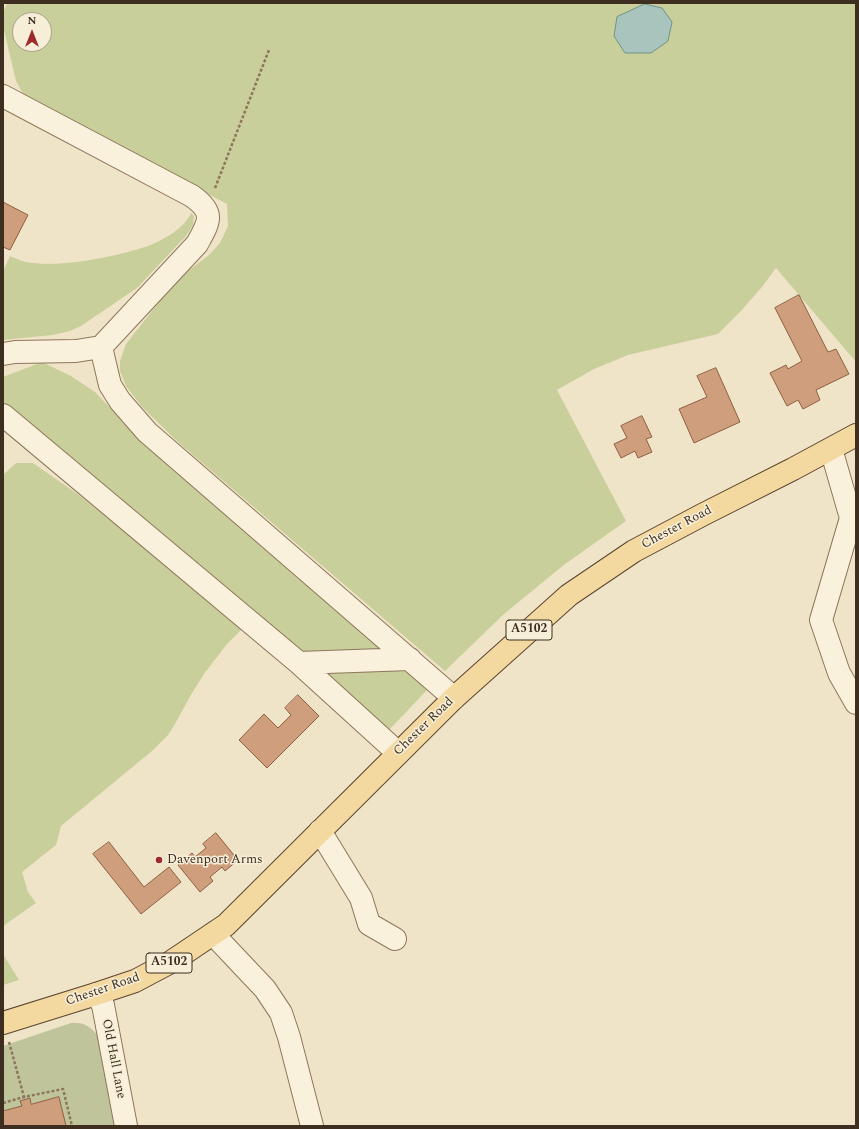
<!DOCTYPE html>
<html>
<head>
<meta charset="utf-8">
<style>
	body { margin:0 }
	#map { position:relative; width:859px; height:1129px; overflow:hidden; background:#f0e4c8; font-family:Spectral,serif }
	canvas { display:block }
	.frame { position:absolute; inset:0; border:4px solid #3d2e20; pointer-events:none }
	.north { position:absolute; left:12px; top:12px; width:40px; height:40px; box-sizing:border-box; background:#f7eed8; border:1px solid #ada18e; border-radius:50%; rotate:0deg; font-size:11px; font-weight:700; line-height:16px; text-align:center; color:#3d2e20 }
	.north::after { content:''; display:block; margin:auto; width:14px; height:18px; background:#9e2a2b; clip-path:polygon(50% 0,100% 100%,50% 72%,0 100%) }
</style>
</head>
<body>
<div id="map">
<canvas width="859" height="1129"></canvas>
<div class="frame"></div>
<div class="north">N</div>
</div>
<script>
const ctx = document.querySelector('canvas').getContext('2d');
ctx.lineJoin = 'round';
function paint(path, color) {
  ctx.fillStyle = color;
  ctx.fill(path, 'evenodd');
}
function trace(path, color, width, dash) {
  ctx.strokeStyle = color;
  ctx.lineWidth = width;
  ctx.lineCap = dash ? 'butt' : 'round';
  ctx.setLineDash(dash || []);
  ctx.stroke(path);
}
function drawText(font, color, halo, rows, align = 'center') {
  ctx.font = font + ' Spectral,serif';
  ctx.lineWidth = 3;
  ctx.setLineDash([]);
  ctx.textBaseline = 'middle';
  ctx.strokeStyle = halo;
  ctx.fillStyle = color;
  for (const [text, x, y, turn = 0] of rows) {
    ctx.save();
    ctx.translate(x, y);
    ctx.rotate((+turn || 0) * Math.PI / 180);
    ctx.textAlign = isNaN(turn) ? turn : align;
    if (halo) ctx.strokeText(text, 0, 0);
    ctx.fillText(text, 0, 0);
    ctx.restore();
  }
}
paint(new Path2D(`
	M7,3H856V362L776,268L762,287L740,312L718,334L628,355L594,369L557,390L626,521L565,564L504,614L445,671L179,443L142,407L126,386L120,371V361L126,344L176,280L209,255L220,243L228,226L227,204L25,98L16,81L3,26V13ZM20,20H44V44H20Z
	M191,213L194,216L193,225L186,236L137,288L81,326L70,331L53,335L3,340V271L10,256C17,259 25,263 33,263C65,267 118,256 148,246C163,240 185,228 191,213Z
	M42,362L71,376L95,392L134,433L390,650L302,654L180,549L31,430L3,402V377Z
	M16,463H33L79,495L176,573L216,608L243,628L227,644L204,674L192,693L175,724L168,735L152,751L61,826L56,845L22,872L28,892L36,903L3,926V475Z
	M402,667L429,688L389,730L319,670Z
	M3,954L19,980L3,985Z`), '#c9cf9b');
paint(new Path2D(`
	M71,1023C83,1022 90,1026 98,1036L115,1126H66L58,1097L31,1104L30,1098L21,1101L22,1106L3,1111V1046Z`), '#bfc49a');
const water = new Path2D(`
	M645,4L662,8L672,22L668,41L651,53H625L614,36L617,17Z`);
paint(water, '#a9c4bc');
trace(water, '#6f938a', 1);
const building = new Path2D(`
	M3,202L28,215L10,250L3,247Z
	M799,295L828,352L836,349L849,374L816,390L820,400L803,409L798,400L787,406L770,373L786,365L788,369L802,361L775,308Z
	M716,368L740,422L694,443L679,409L707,397L697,376Z
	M642,416L652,437L646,439L652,452L638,458L635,451L621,458L614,444L627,438L621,426Z
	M298,695L319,716L267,768L239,740L264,714L278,728L291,715L285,708Z
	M216,833L238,860L225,871L222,867L210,877L213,881L200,892L178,865L192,853L195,857L206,848L203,844Z
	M109,842L144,887L169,867L181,882L141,914L93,854Z
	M59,1097L66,1126H3V1111L22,1106L20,1101L30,1098L31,1104Z`);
paint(building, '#cf9f7d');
trace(building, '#8d5f41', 1);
const minor = new Path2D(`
	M3,96L192,196C216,213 209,222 197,244L101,347L76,351L15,352L3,354
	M101,347L110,385L120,401L147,432L454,698
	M3,415L299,663L410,659
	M831,449L851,518L821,620L839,673L856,703
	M299,663L398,753
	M320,831L361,898L369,924L395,939
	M213,934L265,989L281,1013L289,1037L312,1126
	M96,994L103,1005L126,1126`);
const major = new Path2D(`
	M3,1023L96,994L135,981L171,962L226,925L454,698L569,595L634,551L704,514L793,469L856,435`);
trace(minor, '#8d765c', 24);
trace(major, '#5b4430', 24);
trace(new Path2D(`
	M215,188L269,50
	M9,1042L24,1097L63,1089L72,1126
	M3,1103L24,1097L25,1100`), '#8d765c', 2.5, [3, 2]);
trace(minor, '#faf1dc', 22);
trace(major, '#f3d9a0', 22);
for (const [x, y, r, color] of [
	[159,860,4,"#9e2a2b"]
]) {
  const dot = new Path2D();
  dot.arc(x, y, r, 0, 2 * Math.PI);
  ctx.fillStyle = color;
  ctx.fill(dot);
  trace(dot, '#f7eed8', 1.5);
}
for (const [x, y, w] of [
	[529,630,46],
	[169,963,46]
]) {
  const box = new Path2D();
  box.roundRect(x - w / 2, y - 10, w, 20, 3);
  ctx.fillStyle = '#f7eed8';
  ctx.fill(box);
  trace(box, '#3d2e20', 1);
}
drawText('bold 12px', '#3d2e20', null, [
	["A5102",529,630],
	["A5102",169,963]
]);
drawText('13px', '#3d2e20', '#f7eed8', [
	["Chester Road",677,528,-28],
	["Chester Road",424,727,-44],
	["Chester Road",103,990,-19],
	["Old Hall Lane",113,1059,79]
]);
drawText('13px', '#3d2e20', '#f7eed8', [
	["Davenport Arms",167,860]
], 'left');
</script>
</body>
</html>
